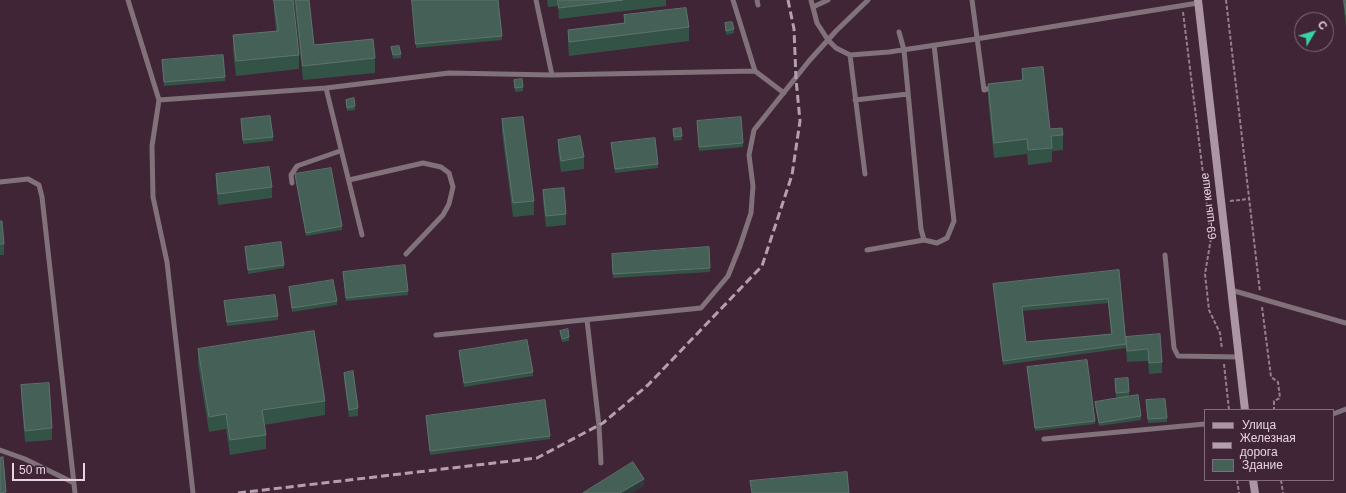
<!DOCTYPE html>
<html>
<head>
<meta charset="utf-8">
<style>
	body { margin:0 }
	#map { position:relative; width:1346px; height:493px; overflow:hidden; background:#402537; font-family:Arial,sans-serif }
	canvas { display:block }
	.legend { position:absolute; left:1204px; top:409px; width:130px; height:72px; box-sizing:border-box; background:#402537; border:1px solid #826b7a; margin:0; padding:5px 7px; list-style:none; font-size:12px; color:#e6d4de }
	.legend li { display:flex; align-items:center; gap:8px; height:20px }
	.legend b { width:20px; border:1px solid #826b7a }
	.north { position:absolute; left:1294px; top:12px; width:40px; height:40px; box-sizing:border-box; background:#402537; border:1px solid #826b7a; border-radius:50%; rotate:52deg; font-size:11px; font-weight:700; line-height:16px; text-align:center; color:#e6d4de }
	.north::after { content:''; display:block; margin:auto; width:14px; height:18px; background:#39d4a5; clip-path:polygon(50% 0,100% 100%,50% 72%,0 100%) }
	.scale { position:absolute; left:12px; top:463px; width:73px; height:18px; box-sizing:border-box; border:2px solid #e6d4de; border-top:0; padding-left:5px; font-size:12px; line-height:14px; white-space:nowrap; color:#e6d4de; -webkit-text-stroke:3px #402537; paint-order:stroke }
</style>
</head>
<body>
<div id="map">
<canvas width="1346" height="493"></canvas>
<ul class="legend">
<li><b style="height:5px;background:#ad96a4"></b>Улица</li>
<li><b style="height:5px;background:#b4a0ac"></b>Железная дорога</li>
<li><b style="height:11px;background:#456157"></b>Здание</li>
</ul>
<div class="north">С</div>
<div class="scale">50 m</div>
</div>
<script>
const ctx = document.querySelector('canvas').getContext('2d');
ctx.lineJoin = 'round';
function trace(path, color, width, dash) {
  ctx.strokeStyle = color;
  ctx.lineWidth = width;
  ctx.lineCap = dash ? 'butt' : 'round';
  ctx.setLineDash(dash || []);
  ctx.stroke(path);
}
function paint(path, color) {
  ctx.fillStyle = color;
  ctx.fill(path, 'evenodd');
}
function drawText(font, color, halo, rows, align = 'center') {
  ctx.font = font + ' Arial,sans-serif';
  ctx.lineWidth = 3;
  ctx.setLineDash([]);
  ctx.textBaseline = 'middle';
  ctx.strokeStyle = halo;
  ctx.fillStyle = color;
  for (const [text, x, y, turn = 0] of rows) {
    ctx.save();
    ctx.translate(x, y);
    ctx.rotate((+turn || 0) * Math.PI / 180);
    ctx.textAlign = isNaN(turn) ? turn : align;
    if (halo) ctx.strokeText(text, 0, 0);
    ctx.fillText(text, 0, 0);
    ctx.restore();
  }
}
trace(new Path2D(`
	M1226,0L1260,292
	M1183,12L1211,238L1205,274L1209,310L1220,333L1222,349
	M1230,201L1249,199
	M1262,307L1271,377L1278,382L1280,398L1274,401V410
	M1224,364L1229,410
	M1237,480L1239,493
	M1281,480L1283,493`), '#957f8d', 2, [4, 2]);
trace(new Path2D(`
	M128,0L159,100L152,146L153,197L167,262L193,493
	M536,0L552,75
	M733,0L755,71
	M757,0L758,5
	M811,0L817,23L828,40L836,48L850,55L889,52L976,39L1198,3
	M972,0L984,90L994,87
	M813,7L828,0
	M899,32L904,50L921,229L924,240L937,243L947,238L954,221L934,45
	M850,55L865,174
	M326,88L362,235
	M159,100L326,88L449,73L552,75L755,71L784,93
	M855,100L908,94
	M349,180L423,163L441,167L449,173L453,187L449,204L443,215L406,254
	M0,182L28,179L39,185L42,197L75,493
	M292,183L291,175L297,166L340,151
	M867,250L924,240
	M1165,255L1174,348L1178,356L1239,357
	M1231,290L1346,323
	M587,320L599,426L601,463
	M436,335L701,308L728,276L740,246L751,213L753,186L749,155L754,130L809,61L836,31L868,0
	M1333,414L1346,409
	M1044,439L1205,424
	M0,450L25,459L72,482`), '#80717a', 5);
trace(new Path2D(`
	M1198,0L1245,410
	M1253,480L1255,493`), '#ad96a4', 8);
trace(new Path2D(`
	M238,493L537,458L603,423L648,385L762,266L792,175L800,121L796,79L794,29L788,0`), '#b4a0ac', 3, [8, 4]);
paint(new Path2D(`
	M274,0H293L299,55V69L236,76L233,50V35L276,31L274,10Z
	M294,0H309L314,45L375,58V73L303,80Z
	M412,0H498L502,40L416,48Z
	M547,0H666V6L559,19L558,6L548,7Z
	M1343,0H1346V29Z
	M624,15L689,27V41L569,56L568,44V30L624,23Z
	M725,23L734,29V33L726,35Z
	M391,47L401,54V58L393,59Z
	M162,60L225,77V81L164,86Z
	M1022,69L1050,129L1063,135V150L1052,151V162L1028,165L1027,154L994,158L988,98V84L1022,80Z
	M514,80L523,87V91L515,92Z
	M346,100L355,106V110L347,111Z
	M241,119L273,137V141L243,144Z
	M502,119L534,201V215L513,217L502,133Z
	M697,121L743,143V147L699,151Z
	M673,129L682,136V140L674,141Z
	M558,140L584,157V169L561,172L558,151Z
	M611,143L658,164V168L615,173Z
	M216,174L272,187V198L218,205L216,185Z
	M295,174L342,226V230L306,236L295,178Z
	M543,190L566,214V225L546,227L543,201Z
	M0,221L4,244V255H0Z
	M245,247L284,265V268L248,274Z
	M709,247L710,272L613,278L612,257Z
	M1119,270L1126,344L1160,334L1162,362V373L1149,374L1148,361L1127,362L1126,348L1003,365L993,284ZM1108,303L1111,334L1026,342L1022,311Z
	M343,272L408,291V295L346,301Z
	M289,287L337,301V305L292,312Z
	M224,301L278,316V320L227,326Z
	M560,331L569,337V341L562,342Z
	M198,349L325,401V415L264,425L266,435V449L230,455L226,429L209,432L198,364Z
	M459,351L533,372V376L464,387L459,355Z
	M1027,367L1095,421V424L1035,431Z
	M344,373L358,408V416L349,417L344,380Z
	M1115,379L1129,392V396L1141,416V420L1099,426L1095,405V402L1116,398Z
	M21,385L52,428V440L25,442L21,396Z
	M1146,404L1167,418V422L1148,423Z
	M426,416L550,436V439L430,455Z`), '#325346');
paint(new Path2D(`
	M644,479V486L632,493H620Z`), '#2f3b39');
const building = new Path2D(`
	M274,0H293L299,55L236,61L233,35L278,31Z
	M296,0H309L314,45L373,39L375,58L303,66Z
	M412,0H498L502,36L416,44Z
	M558,0H623L559,8Z
	M1344,0H1346V14Z
	M686,8L689,27L569,42L568,30L625,23L624,15Z
	M732,22L734,29L726,31L725,23Z
	M399,46L401,54L393,55L391,47Z
	M223,55L225,77L164,82L162,60Z
	M1043,67L1050,129L1062,128L1063,135L1051,136L1052,148L1028,150L1027,139L994,143L988,84L1023,80L1022,69Z
	M522,79L523,87L515,88L514,80Z
	M354,98L355,106L347,108L346,100Z
	M270,116L273,137L243,140L241,119Z
	M523,117L534,201L513,203L502,119Z
	M741,117L743,143L699,147L697,121Z
	M681,128L682,136L674,137L673,129Z
	M580,136L584,157L561,161L558,140Z
	M655,138L658,164L615,169L611,143Z
	M269,167L272,187L218,194L216,174Z
	M331,168L342,226L306,233L295,174Z
	M564,188L566,214L546,216L543,190Z
	M0,221H2L4,244H0Z
	M281,242L284,265L248,270L245,247Z
	M709,247L710,268L613,274L612,254Z
	M405,265L408,291L346,298L343,272Z
	M1119,270L1126,344L1003,361L993,284ZM1108,299L1112,334L1026,342L1022,307Z
	M333,280L337,301L292,308L289,287Z
	M275,295L278,316L227,322L224,301Z
	M568,329L569,337L562,339L560,331Z
	M314,331L325,401L262,410L266,435L230,440L226,414L209,417L198,349Z
	M1160,334L1162,362L1149,363L1148,349L1127,351L1126,337Z
	M527,340L533,372L464,383L459,351Z
	M1087,360L1095,421L1035,428L1027,367Z
	M353,371L358,408L349,410L344,373Z
	M1128,378L1129,392L1116,393L1115,379Z
	M49,383L52,428L25,431L21,385Z
	M1138,395L1141,416L1099,423L1095,402Z
	M1165,399L1167,418L1148,419L1146,400Z
	M545,400L550,436L430,451L426,416Z
	M3,457L6,492L0,493V458Z
	M633,462L644,479L620,493H583Z
	M847,472L849,493H752L750,481Z`);
paint(building, '#456157');
trace(building, '#5e736c', 1);
drawText('12px', '#e6d4de', '#402537', [
	["69-шы көше",1209,206,-97]
]);
</script>
</body>
</html>
